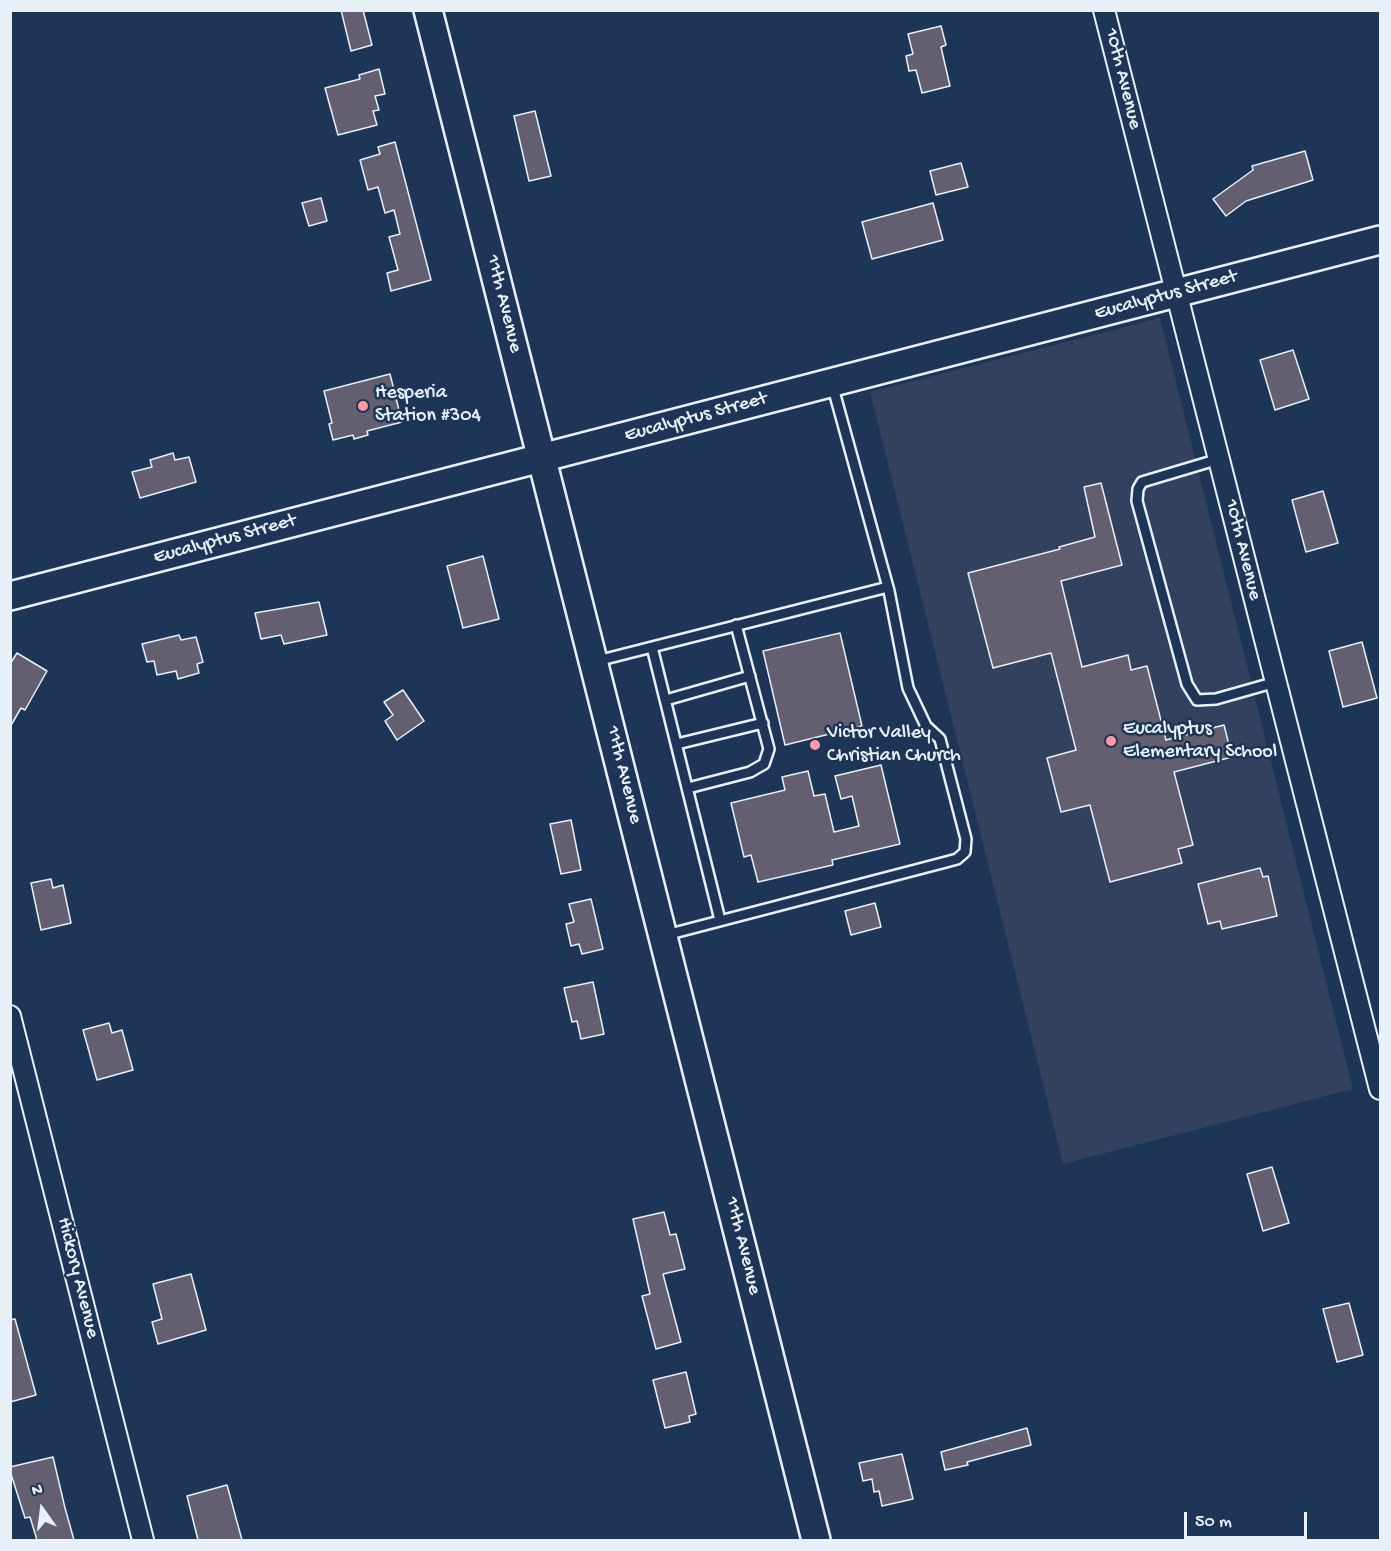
<!DOCTYPE html>
<html>
<head>
<meta charset="utf-8">
<style>
	body { margin:0 }
	#map { position:relative; width:1391px; height:1551px; overflow:hidden; background:#1d3557; font-family:"Gochi Hand",sans-serif }
	canvas { display:block }
	.frame { position:absolute; inset:0; border:12px solid #e8f1f8; pointer-events:none }
	.north { position:absolute; left:12px; top:1479px; width:60px; height:60px; -webkit-text-stroke:4px #1d3557; paint-order:stroke; rotate:346deg; font-size:16px; font-weight:700; line-height:24px; text-align:center; color:#e8f1f8 }
	.north::after { content:''; display:block; margin:auto; width:21px; height:27px; background:#e8f1f8; clip-path:polygon(50% 0,100% 100%,50% 72%,0 100%) }
	.scale { position:absolute; left:1184px; top:1512px; width:123px; height:27px; box-sizing:border-box; border:3px solid #e8f1f8; border-top:0; padding-left:8px; font-size:18px; line-height:21px; white-space:nowrap; color:#e8f1f8; -webkit-text-stroke:4px #1d3557; paint-order:stroke }
</style>
</head>
<body>
<div id="map">
<canvas width="1391" height="1551"></canvas>
<div class="frame"></div>
<div class="north">N</div>
<div class="scale">50 m</div>
</div>
<script>
const ctx = document.querySelector('canvas').getContext('2d');
ctx.lineJoin = 'round';
function paint(path, color) {
  ctx.fillStyle = color;
  ctx.fill(path, 'evenodd');
}
function trace(path, color, width, dash) {
  ctx.strokeStyle = color;
  ctx.lineWidth = width;
  ctx.lineCap = dash ? 'butt' : 'round';
  ctx.setLineDash(dash || []);
  ctx.stroke(path);
}
function drawText(font, color, halo, rows, align = 'center') {
  ctx.font = font + ' "Gochi Hand",sans-serif';
  ctx.lineWidth = 5;
  ctx.setLineDash([]);
  ctx.textBaseline = 'middle';
  ctx.strokeStyle = halo;
  ctx.fillStyle = color;
  for (const [text, x, y, turn = 0] of rows) {
    ctx.save();
    ctx.translate(x, y);
    ctx.rotate((+turn || 0) * Math.PI / 180);
    ctx.textAlign = isNaN(turn) ? turn : align;
    if (halo) ctx.strokeText(text, 0, 0);
    ctx.fillText(text, 0, 0);
    ctx.restore();
  }
}
paint(new Path2D(`
	M1160,318L1353,1089L1063,1164L870,392Z`), '#32415e');
const building = new Path2D(`
	M341,10H363L372,45L351,51Z
	M941,26L946,45L941,47L950,86L922,93L916,70L909,71L906,56L913,54L908,34Z
	M379,69L385,94L375,96L379,110L373,111L377,125L338,135L325,88L360,79L359,75Z
	M535,111L551,176L529,181L514,116Z
	M395,142L431,280L391,291L387,273L398,270L389,237L400,234L394,210L385,213L378,187L368,190L360,160L380,154L378,147Z
	M1305,151L1313,180L1246,201L1226,216L1213,199L1253,170L1252,166Z
	M961,163L968,187L936,195L930,171Z
	M321,198L327,221L309,226L302,203Z
	M933,203L943,240L872,259L862,222Z
	M1293,350L1309,399L1275,410L1260,360Z
	M390,374L402,422L367,431L368,435L354,439L353,435L333,440L329,424L332,423L324,391Z
	M173,453L175,460L189,457L196,482L140,498L132,472L152,467L150,460Z
	M1101,483L1122,565L1061,581L1082,667L1128,655L1131,670L1147,666L1166,740L1224,725L1232,757L1174,772L1193,845L1178,849L1182,863L1110,882L1090,805L1061,812L1047,758L1076,750L1051,653L993,668L968,573L1060,549L1059,547L1095,537L1084,487Z
	M1323,491L1338,543L1306,552L1292,500Z
	M483,556L499,619L463,628L447,566Z
	M319,602L327,635L284,644L281,635L261,639L255,613Z
	M840,633L862,726L785,745L763,651Z
	M179,635L181,640L196,637L203,662L197,664L199,673L178,679L176,671L157,675L154,661L147,662L142,644Z
	M1362,642L1377,698L1343,707L1329,651Z
	M17,653L47,671L25,710L21,708L10,727V664Z
	M403,690L424,721L397,740L385,721L393,715L384,702Z
	M881,765L900,844L832,860L833,865L758,882L751,855L744,857L731,803L785,790L782,777L808,771L814,796L825,794L834,832L859,826L852,796L841,799L835,776Z
	M571,820L581,870L561,874L550,824Z
	M1260,868L1263,877L1268,876L1277,916L1222,929L1220,921L1208,924L1198,884Z
	M51,879L53,888L63,885L71,923L41,930L31,883Z
	M591,899L603,949L582,954L579,944L571,946L566,924L574,922L569,904Z
	M875,903L881,927L851,935L845,911Z
	M593,982L604,1034L581,1039L577,1021L572,1022L564,988Z
	M109,1023L112,1033L122,1030L133,1070L97,1080L83,1030Z
	M1272,1167L1289,1223L1263,1231L1247,1174Z
	M664,1212L670,1235L676,1234L685,1269L663,1274L681,1342L656,1349L642,1296L650,1294L633,1219Z
	M191,1274L206,1330L158,1344L152,1322L162,1319L153,1284Z
	M1349,1303L1363,1355L1337,1362L1323,1309Z
	M15,1319L36,1395L10,1402V1320Z
	M686,1372L696,1414L689,1416L690,1422L665,1428L653,1380Z
	M1027,1428L1031,1445L967,1462L968,1465L945,1470L941,1452Z
	M902,1454L913,1499L882,1506L879,1491L874,1492L872,1479L863,1481L859,1463Z
	M53,1457L65,1508L74,1540H37L30,1517L25,1518L10,1471V1467Z
	M227,1485L242,1540H198L187,1496Z`);
paint(building, '#635e70');
trace(building, '#e8f1f8', 1.5);
const lane = new Path2D(`
	M1219,459L1142,482L1138,489L1137,501L1187,684L1197,700L1216,699L1276,682
	M652,647L720,920
	M597,661L888,587
	M666,700L750,676
	M677,744L763,723
	M688,788L750,772L764,764L769,749L736,625
	M666,935L946,862L957,859L965,852L966,839L940,739L926,726L908,688L889,591L832,384`);
const street = new Path2D(`
	M1104,10L1380,1089
	M10,1016L143,1540`);
const secondary = new Path2D(`
	M428,10L816,1540
	M10,596L1380,240`);
trace(lane, '#e8f1f8', 14);
trace(street, '#e8f1f8', 24);
trace(secondary, '#e8f1f8', 32);
trace(lane, '#1d3557', 9);
trace(street, '#1d3557', 20);
trace(secondary, '#1d3557', 27);
for (const [x, y, r, color] of [
	[363,406,6,"#ff9aa2"],
	[1111,741,6,"#ff9aa2"],
	[815,745,6,"#ff9aa2"]
]) {
  const dot = new Path2D();
  dot.arc(x, y, r, 0, 2 * Math.PI);
  ctx.fillStyle = color;
  ctx.fill(dot);
  trace(dot, '#1d3557', 2);
}
drawText('20px', '#e8f1f8', '#1d3557', [
	["10th Avenue",1122,79,76],
	["Eucalyptus Street",1166,296,-15],
	["11th Avenue",503,304,76],
	["Eucalyptus Street",696,418,-15],
	["Eucalyptus Street",225,540,-15],
	["10th Avenue",1242,550,76],
	["11th Avenue",623,775,76],
	["11th Avenue",742,1246,76],
	["Hickory Avenue",77,1278,76]
]);
drawText('20px', '#e8f1f8', '#1d3557', [
	["Hesperia",375,394],
	["Station #304",375,417],
	["Eucalyptus",1123,730],
	["Elementary School",1123,753],
	["Victor Valley",827,734],
	["Christian Church",827,757]
], 'left');
</script>
</body>
</html>
